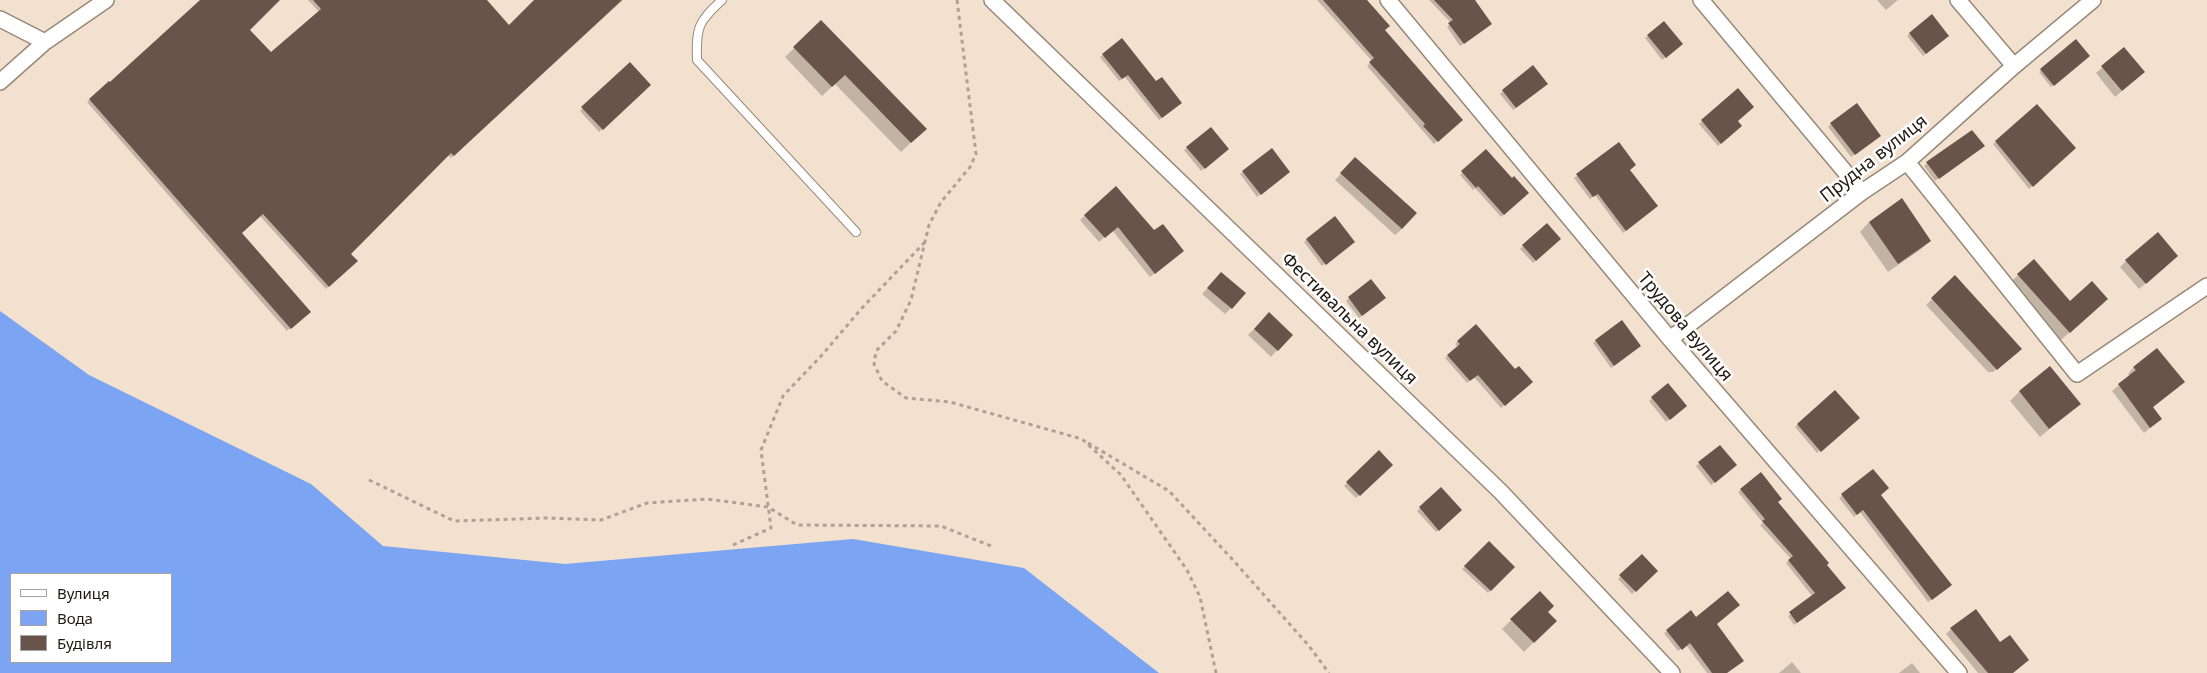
<!DOCTYPE html>
<html>
<head>
<meta charset="utf-8">
<style>
	body { margin:0 }
	#map { position:relative; width:2207px; height:673px; overflow:hidden; background:#f3e1cf; font-family:"Noto Sans",sans-serif }
	canvas { display:block }
	.legend { position:absolute; left:10px; top:573px; width:162px; height:90px; box-sizing:border-box; background:#fff; border:1px solid #a5a3a0; margin:0; padding:6px 9px; list-style:none; font-size:15px; color:#1f1912 }
	.legend li { display:flex; align-items:center; gap:10px; height:25px }
	.legend b { width:25px; border:1px solid #a5a3a0 }
</style>
</head>
<body>
<div id="map">
<canvas width="2207" height="673"></canvas>
<ul class="legend">
<li><b style="height:6px;background:#fff"></b>Вулиця</li>
<li><b style="height:14px;background:#7ba4f2"></b>Вода</li>
<li><b style="height:14px;background:#69544c"></b>Будівля</li>
</ul>
</div>
<script>
const ctx = document.querySelector('canvas').getContext('2d');
ctx.lineJoin = 'round';
function paint(path, color) {
  ctx.fillStyle = color;
  ctx.fill(path, 'evenodd');
}
function trace(path, color, width, dash) {
  ctx.strokeStyle = color;
  ctx.lineWidth = width;
  ctx.lineCap = dash ? 'butt' : 'round';
  ctx.setLineDash(dash || []);
  ctx.stroke(path);
}
function drawText(font, color, halo, rows, align = 'center') {
  ctx.font = font + ' "Noto Sans",sans-serif';
  ctx.lineWidth = 5;
  ctx.setLineDash([]);
  ctx.textBaseline = 'middle';
  ctx.strokeStyle = halo;
  ctx.fillStyle = color;
  for (const [text, x, y, turn = 0] of rows) {
    ctx.save();
    ctx.translate(x, y);
    ctx.rotate((+turn || 0) * Math.PI / 180);
    ctx.textAlign = isNaN(turn) ? turn : align;
    if (halo) ctx.strokeText(text, 0, 0);
    ctx.fillText(text, 0, 0);
    ctx.restore();
  }
}
paint(new Path2D(`
	M0,311L89,375L311,484L383,546L565,564L853,539L1024,568L1159,673H0ZM11,574H171V662H11Z`), '#7ba4f2');
paint(new Path2D(`
	M202,0H279L249,30L270,54L319,12L308,0H486L509,26L536,0H623L451,158L448,155L350,254L356,261L326,289L260,216L241,233L309,312L287,331L87,102Z
	M1317,0H1366L1384,30L1461,120L1434,144L1367,66L1372,61Z
	M1429,0H1472L1488,26L1460,46L1447,27L1451,23Z
	M1877,0H1898L1886,10Z
	M1932,16L1945,39L1923,56L1907,36Z
	M821,22L925,129L901,152L835,84L822,96L785,57Z
	M1648,36L1679,47L1662,60L1645,38Z
	M2123,49L2137,78L2115,97L2096,73Z
	M1103,55L1156,83L1178,105L1159,120L1125,77L1119,81L1100,57Z
	M2086,58L2051,87L2039,72L2041,70Z
	M629,64L649,85L599,132L580,111Z
	M1543,86L1513,110L1500,94L1503,91Z
	M1737,90L1736,121L1740,126L1718,146L1699,124Z
	M1831,124L1876,138L1851,157L1828,127Z
	M1996,142L2074,148L2029,189L1993,144Z
	M1619,143L1628,170L1654,209L1623,233L1595,195L1590,199L1574,178Z
	M1984,146L1935,181L1924,166L1927,163Z
	M1187,148L1225,151L1201,171L1184,150Z
	M1486,151L1512,180L1527,193L1501,217L1475,188L1473,190L1460,175Z
	M1349,165L1402,229L1395,235L1335,180Z
	M1243,172L1286,175L1257,197L1240,174Z
	M1115,188L1178,255L1150,277L1112,230L1099,242L1080,220Z
	M1869,222L1930,241L1920,250L1888,272L1860,232Z
	M1547,225L1559,239L1533,263L1520,249Z
	M1306,240L1351,244L1322,266L1304,242Z
	M2126,261L2171,262L2139,289L2120,267Z
	M2018,275L2070,302L2097,308L2060,341L2009,284Z
	M1955,277L2014,355L1993,372H1988L1926,305Z
	M1215,280L1231,308L1225,314L1202,294Z
	M1371,281L1381,301L1359,318L1346,301Z
	M1269,314L1291,335L1271,357L1248,335Z
	M1622,321L1640,346L1611,368L1593,343Z
	M1475,326L1529,384L1501,408L1474,377L1467,383L1445,358L1458,347L1455,344Z
	M2134,367L2177,388L2152,408L2161,419L2144,433L2112,391L2130,376L2128,374Z
	M2020,391L2079,404L2040,437L2010,401Z
	M1835,392L1855,421L1817,453L1795,427Z
	M1652,398L1683,409L1666,422L1649,401Z
	M1379,452L1392,465L1356,498L1344,486Z
	M1699,463L1732,468L1711,485L1696,466Z
	M1873,471L1880,495L1947,588L1928,602L1860,512L1854,517L1839,498Z
	M1441,489L1460,510L1436,532L1417,511Z
	M1741,490L1776,503L1826,565L1842,591L1794,625L1788,616L1812,596L1786,563L1791,559L1760,525L1763,523L1738,492Z
	M1489,543L1514,567L1488,593L1462,569Z
	M1642,556L1656,571L1632,594L1618,579Z
	M1547,612L1555,621L1524,652L1502,629L1511,620Z
	M1696,619L1715,624L1726,673H1707L1686,645L1678,651L1664,633Z
	M1951,629L2012,673H1978L1946,634Z
	M1792,662L1801,673H1779Z
	M1912,663L1920,673H1899Z`), '#0003');
paint(new Path2D(`
	M200,0H280L250,30L271,52L321,9L313,0H487L509,25L534,0H622L454,156L451,153L351,254L358,261L329,287L263,214L242,233L311,312L291,329L89,99L109,81L110,82Z
	M1323,0H1367L1390,26L1385,30L1463,120L1438,142L1423,126L1425,124L1369,62L1374,58Z
	M1434,0H1475L1492,24L1464,44L1448,23L1453,20Z
	M1932,14L1949,36L1926,54L1909,33Z
	M821,20L927,129L911,143L845,75L832,87L793,47Z
	M1664,21L1683,44L1666,58L1647,35Z
	M1122,38L1156,81L1162,77L1182,103L1162,118L1128,75L1122,79L1102,54Z
	M2076,39L2090,56L2054,86L2040,69Z
	M2124,47L2145,72L2122,91L2101,66Z
	M630,62L651,85L603,130L581,107Z
	M1533,65L1548,84L1516,108L1502,90Z
	M1738,88L1754,107L1738,121L1742,126L1721,144L1701,120Z
	M1857,103L1881,136L1855,155L1830,123Z
	M2037,104L2076,148L2033,187L1995,141Z
	M1211,127L1229,149L1205,169L1186,147Z
	M1972,130L1985,146L1939,179L1926,162Z
	M1619,142L1636,165L1630,170L1658,206L1626,231L1598,194L1593,197L1576,174Z
	M1272,148L1290,172L1261,195L1242,171Z
	M1486,149L1512,178L1514,176L1529,193L1504,215L1478,186L1476,188L1461,171Z
	M1355,157L1417,213L1402,229L1340,173Z
	M1116,186L1154,230L1163,224L1184,251L1155,274L1118,227L1105,238L1084,215Z
	M1902,198L1931,241L1898,264L1869,222Z
	M1335,216L1355,242L1326,265L1306,239Z
	M1547,223L1561,239L1536,261L1522,245Z
	M2158,232L2178,256L2146,284L2125,260Z
	M2034,259L2070,301L2092,281L2108,299L2070,333L2017,274Z
	M1221,272L1246,293L1232,309L1207,288Z
	M1955,275L2022,349L1997,370L1931,298Z
	M1371,279L1386,298L1362,316L1348,297Z
	M1269,312L1293,335L1278,351L1254,329Z
	M1622,320L1641,346L1614,366L1595,340Z
	M1476,324L1515,369L1519,366L1533,382L1505,406L1478,375L1470,381L1447,355L1460,344L1457,341Z
	M2157,348L2185,382L2153,407L2162,419L2150,428L2118,384L2136,370L2133,367Z
	M2050,366L2081,404L2049,429L2019,391Z
	M1668,383L1687,406L1670,420L1651,397Z
	M1835,390L1860,418L1821,452L1797,424Z
	M1720,445L1737,465L1715,483L1698,462Z
	M1379,450L1393,465L1360,496L1346,482Z
	M1873,469L1889,488L1881,495L1952,585L1932,600L1863,510L1857,515L1841,494Z
	M1761,472L1782,499L1778,502L1829,563L1827,565L1846,588L1797,623L1789,612L1815,593L1788,560L1793,556L1762,521L1765,519L1740,489Z
	M1441,487L1462,510L1439,531L1419,507Z
	M1489,541L1515,567L1491,591L1464,566Z
	M1642,554L1658,571L1636,592L1619,575Z
	M1540,591L1554,606L1548,612L1557,621L1534,643L1510,619Z
	M1728,591L1740,605L1717,624L1744,661L1727,673H1712L1690,643L1682,650L1666,630L1691,610L1696,617Z
	M1976,609L2000,642L2010,635L2029,660L2013,673H1988L1950,628Z`), '#69544c');
const service = new Path2D(`
	M722,0C698,22 696,27 697,60L856,232`);
const minor = new Path2D(`
	M992,0L1501,492L1672,673
	M1388,0L1670,339L1959,673
	M1701,0L1862,192
	M1958,0L2014,66
	M0,19L45,42
	M0,82L45,42L106,0
	M1907,162L2077,374L2207,286
	M1670,339L1862,192L1907,162L2014,66L2093,0`);
trace(service, '#988877', 10);
trace(minor, '#988877', 18);
trace(new Path2D(`
	M957,0L976,154L970,167L941,202L929,225L911,300L896,331L876,351L874,364L882,381L906,398L950,402L1082,439L1121,475L1187,570L1200,597L1216,673
	M1088,443L1169,491L1233,560L1309,646L1329,673
	M369,480L454,521L547,518L601,520L647,503L707,499L768,507L797,525L941,526L991,546
	M733,545L771,528L761,450L783,396L822,355L862,308L925,242`), '#afa193', 3, [4, 4]);
trace(service, '#fff', 8);
trace(minor, '#fff', 15);
drawText('18px', '#1f1912', '#fff', [
	["Прудна вулиця",1874,159,-38],
	["Фестивальна вулиця",1349,319,44],
	["Трудова вулиця",1685,327,50]
]);
</script>
</body>
</html>
